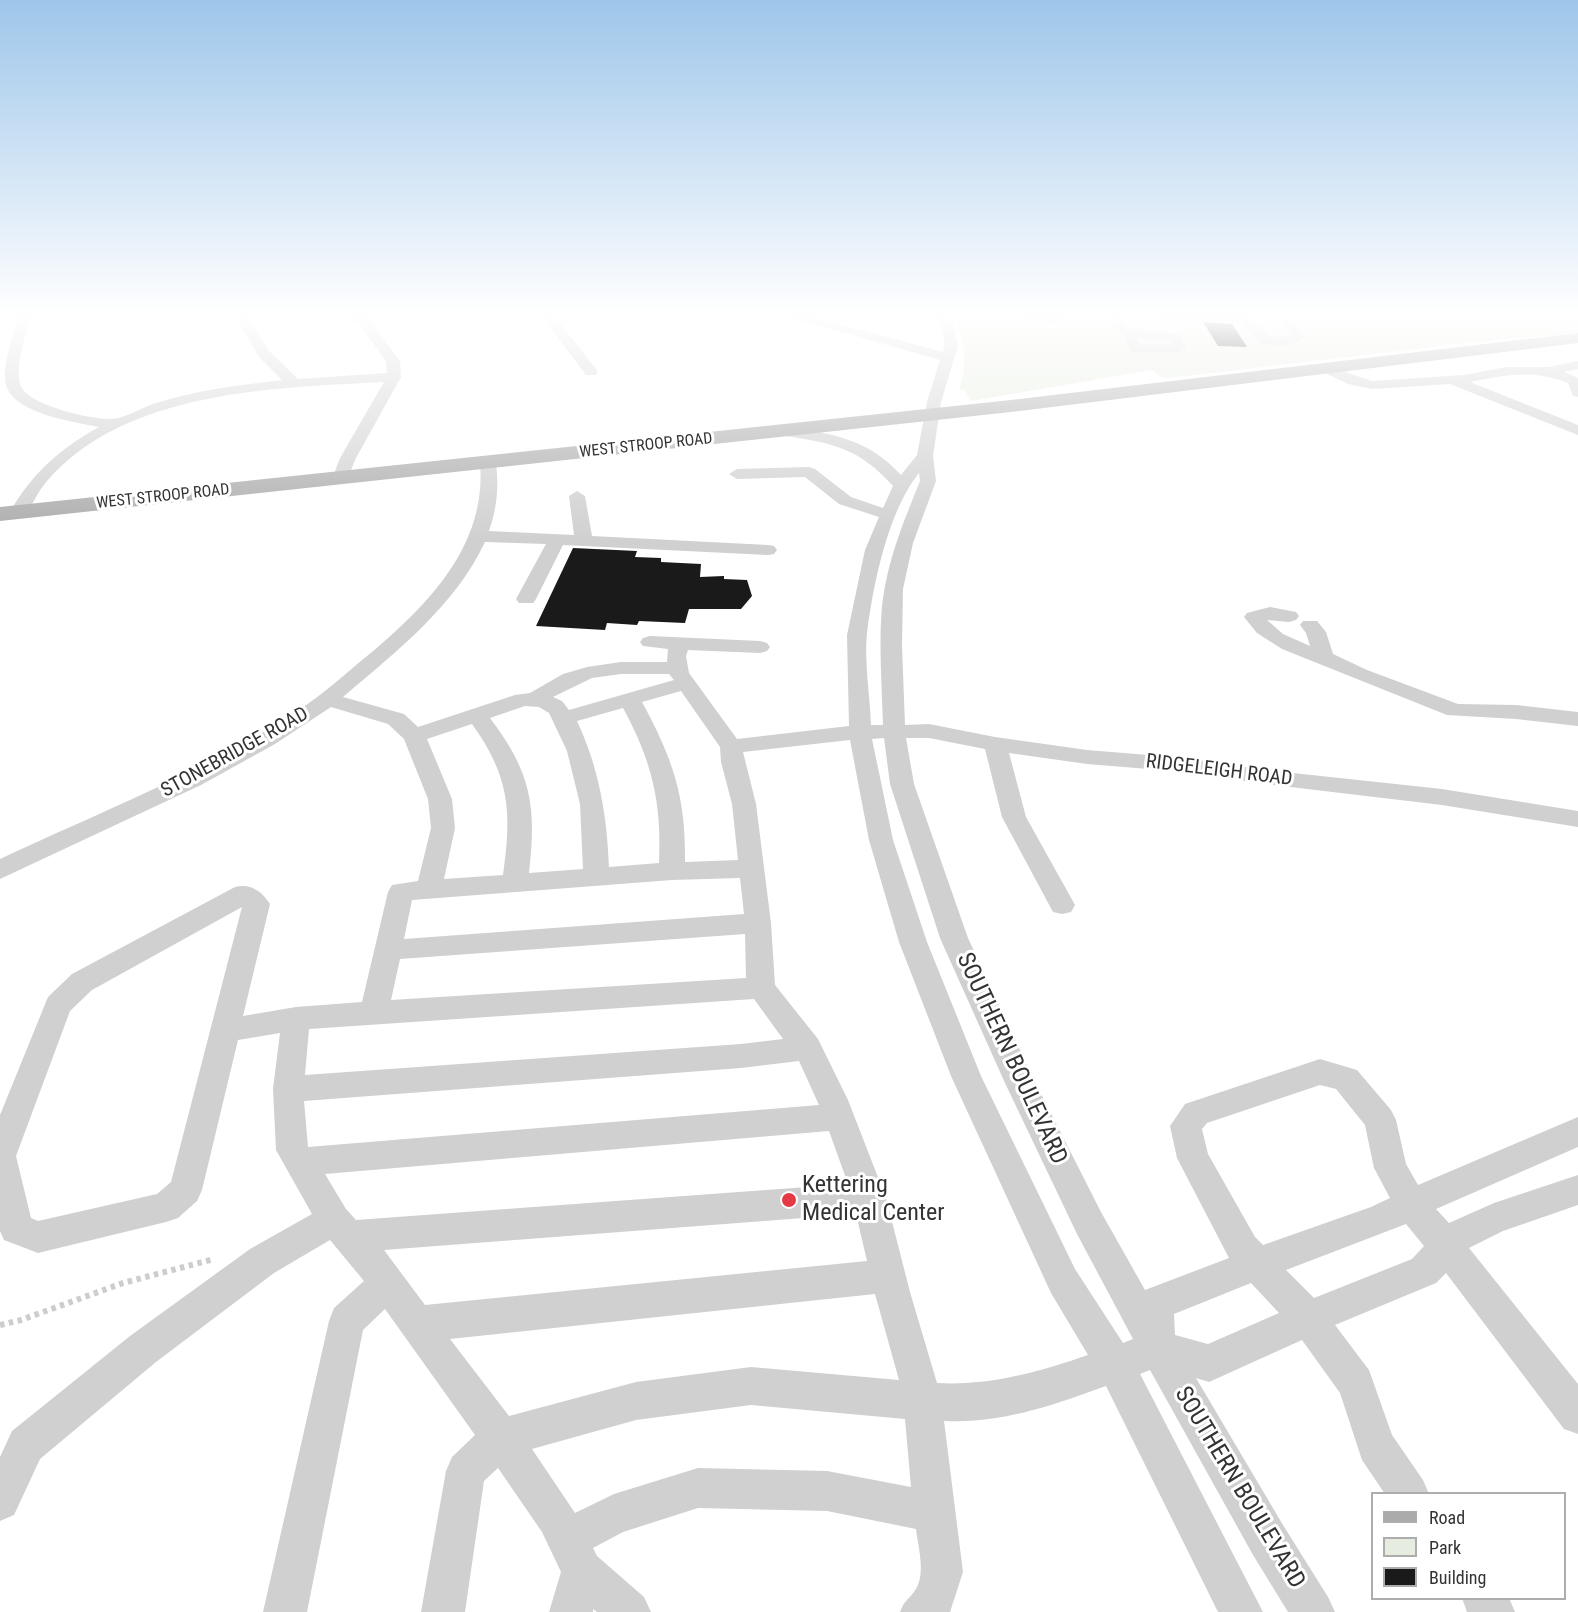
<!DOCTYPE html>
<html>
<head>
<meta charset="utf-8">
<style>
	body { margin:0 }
	#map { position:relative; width:1578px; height:1612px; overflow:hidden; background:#fff; font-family:"Roboto Condensed",sans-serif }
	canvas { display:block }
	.legend { position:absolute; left:1371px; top:1492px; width:195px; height:108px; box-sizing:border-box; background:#fff; border:2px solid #adadad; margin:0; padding:8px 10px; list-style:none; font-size:18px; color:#333 }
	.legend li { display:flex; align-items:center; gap:12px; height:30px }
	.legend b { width:30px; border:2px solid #adadad }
</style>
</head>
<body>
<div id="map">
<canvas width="1578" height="1612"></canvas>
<ul class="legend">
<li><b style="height:8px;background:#ababab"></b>Road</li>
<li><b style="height:16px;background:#e6ecdf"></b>Park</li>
<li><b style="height:16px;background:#1a1a1a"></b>Building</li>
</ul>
</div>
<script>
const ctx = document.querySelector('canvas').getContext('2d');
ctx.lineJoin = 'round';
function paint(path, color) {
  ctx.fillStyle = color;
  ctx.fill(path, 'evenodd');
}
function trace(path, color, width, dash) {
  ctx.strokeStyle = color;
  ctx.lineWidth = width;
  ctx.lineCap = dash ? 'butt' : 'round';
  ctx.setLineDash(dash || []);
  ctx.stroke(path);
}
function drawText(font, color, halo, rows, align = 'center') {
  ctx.font = font + ' "Roboto Condensed",sans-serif';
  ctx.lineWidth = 6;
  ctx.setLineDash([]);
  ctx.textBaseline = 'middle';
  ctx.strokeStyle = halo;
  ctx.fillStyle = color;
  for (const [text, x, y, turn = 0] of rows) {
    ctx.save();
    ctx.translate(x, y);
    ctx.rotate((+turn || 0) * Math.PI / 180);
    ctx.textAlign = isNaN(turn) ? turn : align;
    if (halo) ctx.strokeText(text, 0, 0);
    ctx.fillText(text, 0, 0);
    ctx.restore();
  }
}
paint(new Path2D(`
	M950,314H1578V333L1483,341L1177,377L1163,378L1152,370L971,401L965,390L959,389C968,365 966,336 950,314Z`), '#e6ecdf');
paint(new Path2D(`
	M1203,322L1232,324L1247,347L1218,346Z
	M573,548L637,551L635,557L661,558V562L701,564L700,577L724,576V579L747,580L752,596L741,609H689L685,623L639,621L637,625L607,623L605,630L536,626Z`), '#1a1a1a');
trace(new Path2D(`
	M0,1325L21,1320L123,1283L214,1259`), '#cdcdcd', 6, [4.5, 4.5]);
paint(new Path2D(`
	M19,314H31C26,335 14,366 21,386C28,405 90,419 109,419C123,420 142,407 156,403C197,390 240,385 282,380L259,357L236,317L238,314H246L269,351L298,379L387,373L386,361L352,314H365L400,361L401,377L356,458L346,482L340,484L332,479L340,458L384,382C274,388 126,390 47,481C38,491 33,504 25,516H13L10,512C32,473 61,448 99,427C74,422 18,414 7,388C0,369 14,333 19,314Z
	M540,314H553L596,369L598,372L596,375H586Z
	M779,314H802L943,352C947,339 941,326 935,314H947L954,327L958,346L941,402L933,456L936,481L913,543L903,589L902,646L905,725L929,724L995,737L1087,750L1185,758L1265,770L1442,789L1578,811V827L1442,805L1265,784L1185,772L1087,764L1009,753L1026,817L1075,905L1071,912L1062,914L1053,912L1002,817L985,749L929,738H906L914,784L968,938L1034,1080L1101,1212L1145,1290L1229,1258L1177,1158L1170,1126L1185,1104L1320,1059L1357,1070L1391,1110L1396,1120L1406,1164L1418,1185L1578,1117V1147L1436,1209L1449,1223L1494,1203L1578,1175V1205L1503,1231L1469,1248L1578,1384V1434L1564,1429L1446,1273L1436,1283L1335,1325L1369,1370L1392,1435L1423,1480L1429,1494H1385L1362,1460L1340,1393L1302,1340L1209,1382L1196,1378L1283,1525L1328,1597L1335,1612H1288L1253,1555L1150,1370L1140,1374L1263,1612H1218L1106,1386C1054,1405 1000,1424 944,1421L963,1572L950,1612H900C905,1600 907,1601 914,1592C927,1576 918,1547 916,1529L827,1511L698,1508L623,1532L593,1548L597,1556L644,1597L651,1612H597L593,1609V1612H549L561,1572L542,1532L498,1468L484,1481L465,1612H421L446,1471L452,1457L475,1435L385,1309L363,1330L307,1612H263L329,1321L334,1308L364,1281L330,1240L274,1273L156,1362L40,1459L14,1515L0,1521V1457L12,1431L130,1336L250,1249L312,1214L276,1150L273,1089L280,1033L238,1040L202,1190L197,1201L178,1218L166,1222L38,1253L4,1240L0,1231V1115L48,997L72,974L235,887C250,883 262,891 270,904L243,1016L296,1007L362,1002L388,892L392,885L418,881L431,828L428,799L404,739L388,724L331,707L275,744L201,785L0,879V859C100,812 204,772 297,711C324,694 347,672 372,652C430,603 487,544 480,463L488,458L496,463C499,487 497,508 489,531L574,535L569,496L577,491L585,496L592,536L768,545L774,546L777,550L774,554L768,555L563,545L536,599L533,603H519L516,599L546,544L485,542C455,606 396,652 343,697L404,714L418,727L515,695L530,693L563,674L587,667L621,662H667L668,649L643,646L640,642L643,638L650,636L760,641L767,643L770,647L767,651L760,653L688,650L686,656L689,673L737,739L849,726L847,635L865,550L879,517L839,504L805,477L737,479L729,474L737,469L809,467L815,469L851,497L883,508L893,486C859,448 833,443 785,436L777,431L785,426C832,434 867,438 901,475L917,455L927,402L940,360ZM919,473L920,481C906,516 892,549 885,586C877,626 882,683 883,725H871C870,696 864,661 867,633C873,585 888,511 919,473ZM621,674H669L674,680L569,710L562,701L553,697L592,678ZM681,691L720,747L721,762L732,804L738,860L685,862C686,797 673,759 642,702ZM525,706L539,707L549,713L567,751L580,804L583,869L529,873C537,806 531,772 490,718ZM623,708C652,761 662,803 659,863L609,867C607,815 599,768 577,721ZM472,724C510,777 512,812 503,875L444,879L455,828L452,799L427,739ZM884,738L890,784L940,938L1005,1083L1077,1234L1133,1339L1123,1343L1075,1269L981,1076L927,942L893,840L872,739ZM850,740L869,840L899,942L951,1076L1051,1293L1088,1355C1039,1372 989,1386 937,1383L910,1292L886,1198L848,1100L818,1039L775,985L771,923L756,804L743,752ZM740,878L744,914L404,939L412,900L672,880ZM242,907L171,1182L157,1194L38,1221L31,1218L16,1156L70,1011L92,990ZM745,934L746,978L391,1000L400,959ZM754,999L783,1039L741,1044L305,1075L309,1029ZM799,1061L819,1105L308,1147L304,1101L741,1068ZM1320,1085L1336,1089L1365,1125L1374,1168L1390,1198L1371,1207L1263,1245L1255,1237L1208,1154L1202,1129L1207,1123ZM829,1131L848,1184L356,1220L346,1209L325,1174ZM856,1214L867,1261L425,1305L384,1250ZM1406,1224L1424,1246L1412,1259L1314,1298L1286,1270ZM1251,1283L1279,1313L1208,1344L1175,1335L1174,1314ZM875,1294L899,1380L751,1367L636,1382L509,1416L450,1339ZM751,1405L905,1419L911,1487L827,1471L698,1468L614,1494L575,1513L532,1449L636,1420Z
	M1022,314H1064L1059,323L1055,324L1027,320Z
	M1109,314H1121L1124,325L1132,329L1181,335L1187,348L1180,352H1130L1123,335L1112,327ZM1137,338L1171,341L1172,344L1140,345Z
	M1153,314H1244L1248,315L1270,337L1292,335L1281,321L1287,317L1291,318L1305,336C1296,347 1276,347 1262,344L1241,322L1159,318Z
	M1578,361V369L1564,372L1578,378V397L1573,396L1568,383C1533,369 1506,375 1470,382L1578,425V435L1450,384L1372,389L1348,384L1314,368L1321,364L1372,381L1464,375L1506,367H1549Z
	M1270,607L1296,612L1299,616L1296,620L1289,622L1267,620L1283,634L1310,646L1306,633L1300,625L1303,621H1317L1326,632L1333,654L1367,670L1458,704L1516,705L1578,712V726L1516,719L1447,715L1282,649L1257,633L1244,617L1247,613Z
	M1462,1598H1509L1515,1612H1467Z`), '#d0d0d0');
paint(new Path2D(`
	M1578,333V343L1011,412L0,521V507L1011,400Z`), '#ababab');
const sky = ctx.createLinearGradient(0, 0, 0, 540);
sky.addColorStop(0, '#9ec6ea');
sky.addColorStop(0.58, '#fff');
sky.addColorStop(1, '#ffffff00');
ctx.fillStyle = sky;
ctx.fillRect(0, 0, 1578, 540);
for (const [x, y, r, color] of [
	[789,1200,8,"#e63946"]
]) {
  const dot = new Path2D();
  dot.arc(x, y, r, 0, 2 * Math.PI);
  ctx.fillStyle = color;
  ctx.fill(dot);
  trace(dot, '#fff', 2);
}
drawText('16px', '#333', '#fff', [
	["WEST STROOP ROAD",646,446,-6],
	["WEST STROOP ROAD",163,497,-6]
]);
drawText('20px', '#333', '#fff', [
	["STONEBRIDGE ROAD",235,753,-29],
	["RIDGELEIGH ROAD",1219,771,7]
]);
drawText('24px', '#333', '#fff', [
	["SOUTHERN BOULEVARD",1011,1059,65],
	["SOUTHERN BOULEVARD",1239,1488,59]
]);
drawText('24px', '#333', '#fff', [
	["Kettering",802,1186],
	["Medical Center",802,1214]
], 'left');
</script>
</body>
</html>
